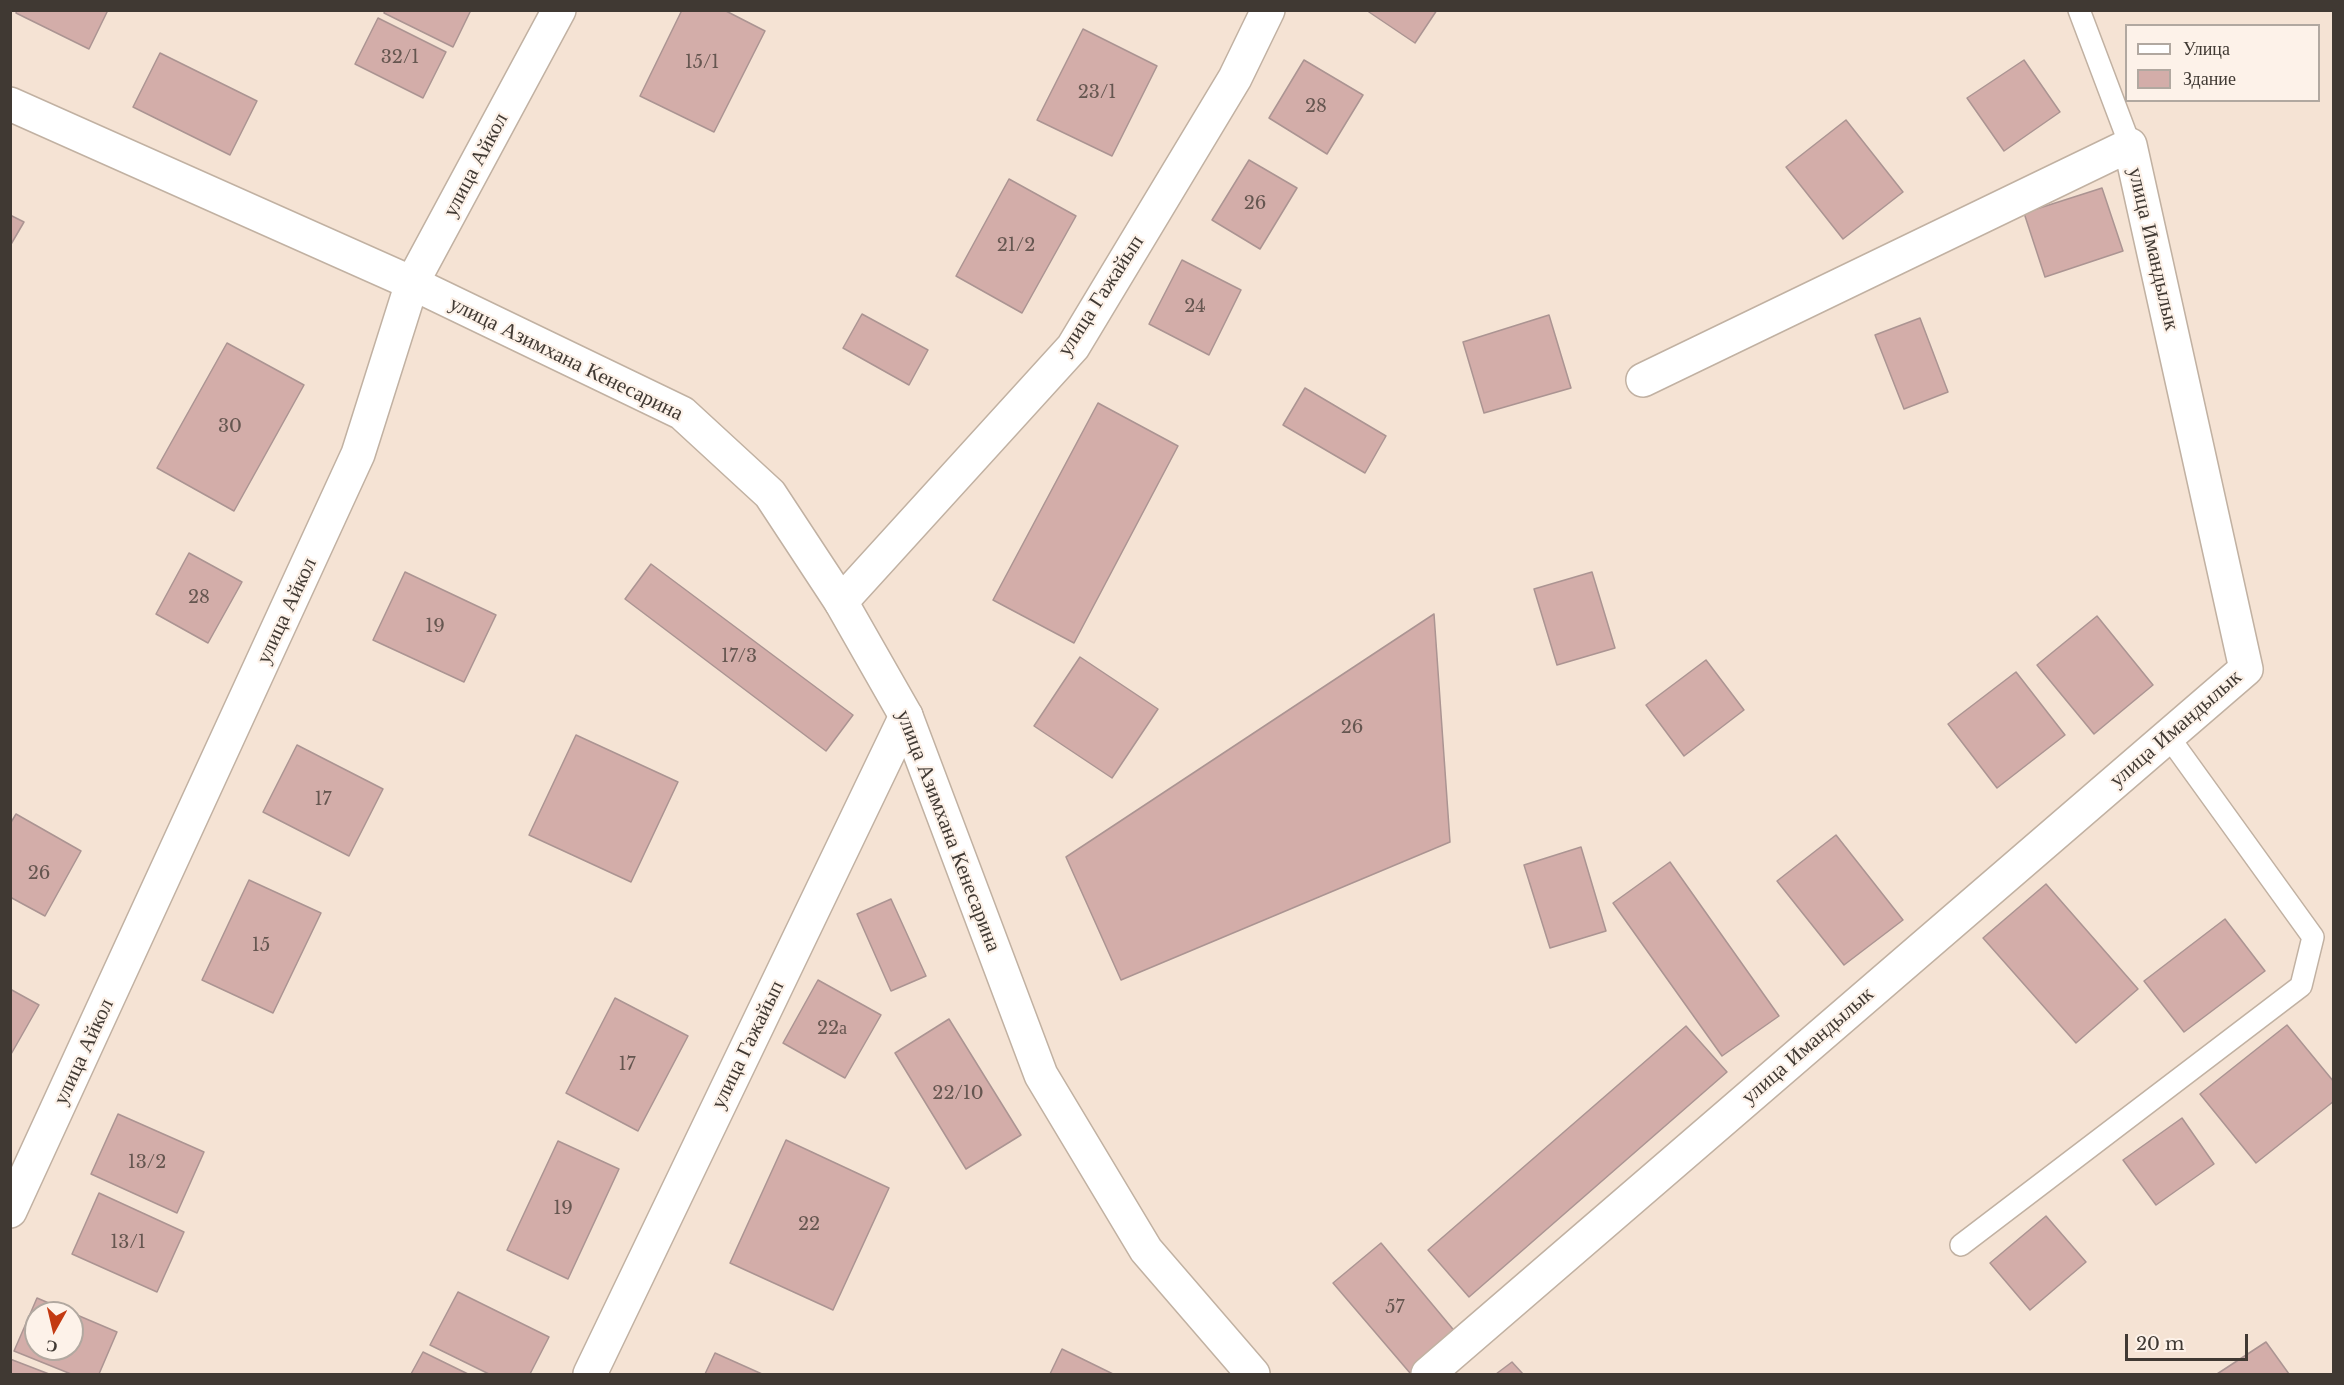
<!DOCTYPE html>
<html>
<head>
<meta charset="utf-8">
<style>
	body { margin:0 }
	#map { position:relative; width:2344px; height:1385px; overflow:hidden; background:#f5e3d4; font-family:"Libre Baskerville",serif }
	canvas { display:block }
	.frame { position:absolute; inset:0; border:12px solid #403933; pointer-events:none }
	.legend { position:absolute; left:2125px; top:24px; width:195px; height:78px; box-sizing:border-box; background:#fdf2e9; border:2px solid #b1a8a0; margin:0; padding:8px 10px; list-style:none; font-size:18px; color:#403933 }
	.legend li { display:flex; align-items:center; gap:12px; height:30px }
	.legend b { width:30px; border:2px solid #b1a8a0 }
	.north { position:absolute; left:24px; top:1301px; width:60px; height:60px; box-sizing:border-box; background:#fdf2e9; border:2px solid #b1a8a0; border-radius:50%; rotate:188deg; font-size:16px; font-weight:700; line-height:24px; text-align:center; color:#403933 }
	.north::after { content:''; display:block; margin:auto; width:21px; height:27px; background:#c33a12; clip-path:polygon(50% 0,100% 100%,50% 72%,0 100%) }
	.scale { position:absolute; left:2125px; top:1334px; width:123px; height:27px; box-sizing:border-box; border:3px solid #403933; border-top:0; padding-left:8px; font-size:18px; line-height:21px; white-space:nowrap; color:#403933; -webkit-text-stroke:4px #fdf2e9; paint-order:stroke }
</style>
</head>
<body>
<div id="map">
<canvas width="2344" height="1385"></canvas>
<div class="frame"></div>
<ul class="legend">
<li><b style="height:8px;background:#fff"></b>Улица</li>
<li><b style="height:16px;background:#d3ada9"></b>Здание</li>
</ul>
<div class="north">С</div>
<div class="scale">20 m</div>
</div>
<script>
const ctx = document.querySelector('canvas').getContext('2d');
ctx.lineJoin = 'round';
function paint(path, color) {
  ctx.fillStyle = color;
  ctx.fill(path, 'evenodd');
}
function trace(path, color, width, dash) {
  ctx.strokeStyle = color;
  ctx.lineWidth = width;
  ctx.lineCap = dash ? 'butt' : 'round';
  ctx.setLineDash(dash || []);
  ctx.stroke(path);
}
function drawText(font, color, halo, rows, align = 'center') {
  ctx.font = font + ' "Libre Baskerville",serif';
  ctx.lineWidth = 4.5;
  ctx.setLineDash([]);
  ctx.textBaseline = 'middle';
  ctx.strokeStyle = halo;
  ctx.fillStyle = color;
  for (const [text, x, y, turn = 0] of rows) {
    ctx.save();
    ctx.translate(x, y);
    ctx.rotate((+turn || 0) * Math.PI / 180);
    ctx.textAlign = isNaN(turn) ? turn : align;
    if (halo) ctx.strokeText(text, 0, 0);
    ctx.fillText(text, 0, 0);
    ctx.restore();
  }
}
const building = new Path2D(`
	M17,10H108L89,49L16,13Z
	M385,10H471L453,47L384,13Z
	M682,10H724L765,31L714,132L640,96Z
	M1366,10H1437L1415,43Z
	M378,18L446,52L423,98L355,64Z
	M1083,29L1157,66L1112,156L1037,120Z
	M160,53L257,101L230,155L133,107Z
	M1304,60L1363,95L1327,154L1269,118Z
	M2024,60L2060,112L2004,151L1967,98Z
	M1846,120L1903,192L1843,239L1786,167Z
	M1249,160L1297,188L1260,249L1212,220Z
	M1009,179L1076,216L1022,313L956,276Z
	M2102,188L2123,251L2045,277L2024,213Z
	M10,215L24,222L10,246Z
	M1182,260L1241,290L1209,355L1149,324Z
	M862,314L928,350L909,385L843,348Z
	M1549,315L1571,388L1484,413L1463,342Z
	M1920,318L1948,392L1904,409L1875,335Z
	M227,343L304,385L234,511L157,468Z
	M1305,388L1386,436L1365,473L1283,425Z
	M1098,403L1178,446L1074,643L993,600Z
	M189,553L242,582L208,643L156,614Z
	M651,564L853,715L826,751L625,599Z
	M405,572L496,615L464,682L373,640Z
	M1592,572L1615,648L1557,665L1534,589Z
	M1434,614L1450,842L1121,980L1066,857Z
	M2097,616L2153,685L2094,734L2037,665Z
	M1080,657L1158,709L1112,778L1034,726Z
	M1706,660L1744,710L1684,756L1646,705Z
	M2016,672L2065,735L1997,788L1948,724Z
	M576,735L678,782L631,882L529,835Z
	M297,745L383,789L349,856L263,812Z
	M16,814L81,851L45,916L10,897V824Z
	M1836,835L1903,920L1844,965L1777,881Z
	M1581,847L1606,931L1550,948L1524,865Z
	M1670,862L1779,1016L1722,1056L1613,903Z
	M249,880L321,913L273,1013L202,980Z
	M2046,884L2138,989L2076,1043L1983,938Z
	M891,899L926,976L891,991L857,914Z
	M2225,919L2265,971L2184,1032L2144,981Z
	M818,980L881,1015L845,1078L783,1043Z
	M10,989L39,1005L10,1056Z
	M615,998L688,1036L638,1131L566,1093Z
	M949,1019L1021,1135L966,1169L895,1053Z
	M2287,1025L2334,1082V1101L2256,1163L2200,1094Z
	M1686,1026L1727,1072L1469,1297L1428,1250Z
	M118,1114L204,1152L177,1213L91,1174Z
	M2182,1118L2214,1164L2156,1205L2123,1160Z
	M786,1140L889,1188L833,1310L730,1263Z
	M558,1141L619,1169L568,1279L507,1250Z
	M99,1193L184,1232L157,1292L72,1254Z
	M2046,1216L2086,1262L2030,1310L1990,1263Z
	M1381,1243L1457,1334L1410,1373L1333,1283Z
	M458,1292L549,1337L530,1374H489L430,1345Z
	M37,1298L117,1332L99,1374H71L14,1351ZM36,1313H72V1349H36Z
	M2266,1342L2289,1374H2217Z
	M1062,1349L1113,1374H1050Z
	M423,1352L468,1374H411Z
	M715,1353L762,1374H705Z
	M10,1359L49,1374H10Z
	M1512,1362L1523,1374H1496Z`);
paint(building, '#d3ada9');
trace(building, '#ab9492', 1.5);
const service = new Path2D(`
	M2079,10L2130,145
	M1961,1245L2301,986L2313,937L2168,736`);
const minor = new Path2D(`
	M841,602L1073,347L1235,78L1268,10
	M10,1211L358,454L412,283L559,10
	M590,1374L906,716
	M1428,1374L2246,669L2130,145L1643,380`);
const tertiary = new Path2D(`
	M10,104L412,283L682,413L770,494L841,602L906,716L1041,1075L1146,1250L1253,1374`);
trace(service, '#c1b1a2', 24);
trace(minor, '#c1b1a2', 36);
trace(tertiary, '#c1b1a2', 36);
trace(service, '#fff', 21);
trace(minor, '#fff', 33);
trace(tertiary, '#fff', 33);
drawText('18px', '#655650', null, [
	["32/1",400,58],
	["15/1",702,63],
	["23/1",1097,93],
	["28",1316,107],
	["26",1255,204],
	["21/2",1016,246],
	["24",1195,307],
	["30",230,427],
	["28",199,598],
	["19",435,627],
	["17/3",739,657],
	["26",1352,728],
	["17",323,800],
	["26",39,874],
	["15",261,946],
	["22а",832,1029],
	["17",627,1065],
	["22/10",958,1094],
	["13/2",147,1163],
	["19",563,1209],
	["22",809,1225],
	["13/1",128,1243],
	["57",1395,1308]
]);
drawText('21px', '#403933', '#fdf2e9', [
	["улица Айкол",476,165,-62],
	["улица Имандылык",2153,249,77],
	["улица Гажайып",1101,296,-57],
	["улица Азимхана Кенесарина",566,359,26],
	["улица Айкол",287,611,-65],
	["улица Имандылык",2176,729,-41],
	["улица Азимхана Кенесарина",948,831,69],
	["улица Гажайып",748,1045,-64],
	["улица Имандылык",1808,1046,-41],
	["улица Айкол",84,1052,-65]
]);
</script>
</body>
</html>
